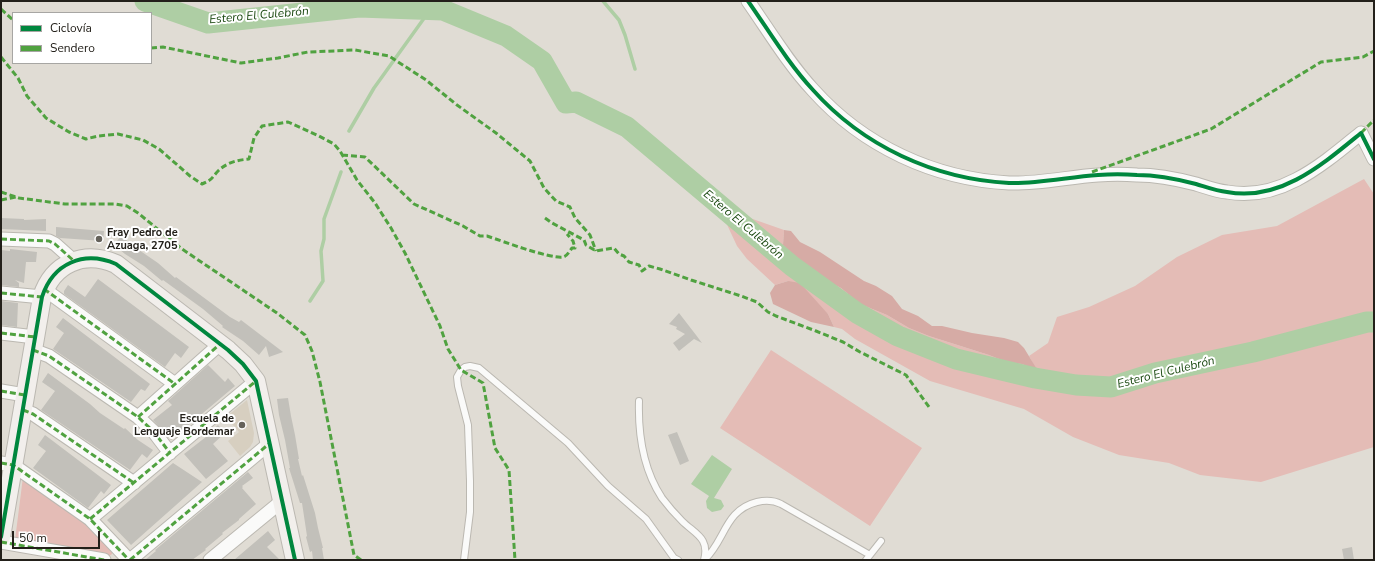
<!DOCTYPE html>
<html>
<head>
<meta charset="utf-8">
<style>
	body { margin:0 }
	#map { position:relative; width:1375px; height:561px; overflow:hidden; background:#e0dcd4; font-family:"Nunito Sans",sans-serif }
	canvas { display:block }
	.frame { position:absolute; inset:0; border:2px solid #23201a; pointer-events:none }
	.legend { position:absolute; left:12px; top:12px; width:140px; height:52px; box-sizing:border-box; background:#fff; border:1px solid #a7a6a3; margin:0; padding:5px 7px; list-style:none; font-size:12px; color:#23201a }
	.legend li { display:flex; align-items:center; gap:8px; height:20px }
	.legend b { width:20px; border:1px solid #a7a6a3 }
	.scale { position:absolute; left:12px; top:531px; width:88px; height:18px; box-sizing:border-box; border:2px solid #23201a; border-top:0; padding-left:5px; font-size:12px; line-height:14px; white-space:nowrap; color:#23201a; -webkit-text-stroke:3px #fff; paint-order:stroke }
</style>
</head>
<body>
<div id="map">
<canvas width="1375" height="561"></canvas>
<div class="frame"></div>
<ul class="legend">
<li><b style="height:5px;background:#00873e"></b>Ciclovía</li>
<li><b style="height:5px;background:#50a240"></b>Sendero</li>
</ul>
<div class="scale">50 m</div>
</div>
<script>
const ctx = document.querySelector('canvas').getContext('2d');
ctx.lineJoin = 'round';
function paint(path, color) {
  ctx.fillStyle = color;
  ctx.fill(path, 'evenodd');
}
function trace(path, color, width, dash) {
  ctx.strokeStyle = color;
  ctx.lineWidth = width;
  ctx.lineCap = dash ? 'butt' : 'round';
  ctx.setLineDash(dash || []);
  ctx.stroke(path);
}
function drawText(font, color, halo, rows, align = 'center') {
  ctx.font = font + ' "Nunito Sans",sans-serif';
  ctx.lineWidth = 4;
  ctx.setLineDash([]);
  ctx.textBaseline = 'middle';
  ctx.strokeStyle = halo;
  ctx.fillStyle = color;
  for (const [text, x, y, turn = 0] of rows) {
    ctx.save();
    ctx.translate(x, y);
    ctx.rotate((+turn || 0) * Math.PI / 180);
    ctx.textAlign = isNaN(turn) ? turn : align;
    if (halo) ctx.strokeText(text, 0, 0);
    ctx.fillText(text, 0, 0);
    ctx.restore();
  }
}
paint(new Path2D(`
	M247,400L254,433L253,442L250,447L240,456L228,441L239,432L226,417Z`), '#d7cfc0');
paint(new Path2D(`
	M1364,179L1374,194V447L1261,482L1200,475L1169,463L1119,455L1073,437L1024,409L930,381L855,339L842,329L834,327L828,314L788,281L775,285L747,259L737,246L716,201L733,208L747,217L784,230L783,245L798,260L810,267L821,278L841,288L860,304L887,315L909,328L929,336L989,355L1009,363L1022,364L1037,371L1029,356L1048,343L1057,317L1089,307L1135,286L1177,257L1222,235L1277,226Z
	M771,350L922,448L870,526L720,428Z
	M23,477L92,529L112,550V554L108,557L15,540Z`), '#e4bcb6');
paint(new Path2D(`
	M784,230L791,231L800,242L820,252L864,281L876,286L892,296L902,309L918,316L932,326H942L972,333L1004,338L1018,342L1024,348L1038,371L1022,364L1009,363L989,355L929,336L909,328L887,315L860,304L841,288L821,278L810,267L798,260L783,245Z
	M788,281L800,283L828,314L834,327L811,322L773,304L770,293L775,285Z`), '#d6aba5');
paint(new Path2D(`
	M712,455L732,469L714,498L721,500L724,506L721,510L712,512L707,508L706,501L709,496L691,484Z`), '#aecea4');
trace(new Path2D(`
	M603,1L619,20L625,35L635,69
	M349,131L374,88L430,10
	M310,301L323,281L321,251L324,239V219L341,172`), '#aecea4', 3.5);
trace(new Path2D(`
	M145,1L208,23L359,7L443,10L506,36L542,61L566,103L576,102L627,127L792,266L857,313L898,336L956,359L1035,378L1076,385L1111,387L1155,373L1253,352L1367,322H1374`), '#aecea4', 21);
paint(new Path2D(`
	M1,218L24,219V220L46,219V231L1,229Z
	M56,227L104,231L103,241L60,238L56,236Z
	M121,236L139,250L158,263L175,278L176,277L230,317L239,322L241,320L283,352L269,357L266,346L259,355L243,341L222,327L223,326L203,309L163,280L162,281L144,266L125,254L114,245Z
	M10,249L37,252L36,262H26L24,283L15,280L19,283V287L1,285V250L10,251Z
	M98,279L189,347L181,358L175,353L165,367L64,294V291L68,285L85,297Z
	M1,301L18,303L17,327L1,325Z
	M679,313L696,335L702,343L694,339L679,351L673,343L685,334L676,329L677,327L669,324Z
	M63,318L150,384L145,391L141,389L131,402L53,349L64,333L56,327Z
	M208,365L225,382L228,378L235,386L171,440L153,420L172,405L168,401Z
	M48,373L90,404L100,413L124,429L125,428L138,440L153,450L147,458L142,454L130,470L41,410L55,391L42,382Z
	M288,398L291,416L295,435L299,459H298L302,476L303,475L315,513L318,528L323,548H322L324,560H313L312,551L310,552L306,537L307,536L302,503H300L289,468H290L285,440L279,415L277,399Z
	M218,425L225,433L213,444L228,461L206,479L184,454L211,433L210,432Z
	M677,432L689,461L680,465L668,435Z
	M45,435L111,485L104,494L101,491L88,508L33,468L46,451L38,445Z
	M173,463L202,482L131,545L107,520Z
	M248,472L253,478L242,486L243,487L242,488L256,504L239,519V520L222,533L223,534L205,549L206,550L192,560H145L156,551L155,550Z
	M268,531L275,540L267,547L280,560H234Z
	M1352,547L1354,560H1344L1342,549Z`), '#c2c0ba');
const lane = new Path2D(`
	M639,401C638,435 643,469 662,498C668,506 675,514 682,521C695,534 710,538 704,560
	M464,560L470,512V481L468,425L458,386L457,377L461,370L465,367L470,366L479,368L568,443L608,486L646,519L674,558L678,560
	M704,560C725,542 724,510 757,502C766,500 773,500 781,504L870,555
	M866,560L881,541`);
const street = new Path2D(`
	M748,1C769,31 788,63 813,90C863,146 934,179 1009,183C1039,184 1068,177 1098,175C1111,174 1124,174 1137,175C1157,175 1177,179 1196,184C1206,187 1216,191 1227,192C1280,202 1323,164 1361,133L1374,159
	M1,239L49,241L55,244L74,261
	M44,289L175,384
	M1,293L42,297
	M1,333L35,337
	M33,350L49,356L138,417L154,432L170,453
	M1,391L25,395
	M23,410L33,414L134,483
	M138,417L220,344
	M1,463L13,465L90,519L129,560
	M90,519L256,381
	M1,542L104,560
	M130,560L270,443
	M210,560L282,501`);
const secondary = new Path2D(`
	M1,537L42,297C53,263 84,250 116,264L228,350L243,364L256,381L295,560`);
trace(lane, '#bbb8b1', 8);
trace(street, '#bbb8b1', 15);
trace(secondary, '#bbb8b1', 20);
trace(lane, '#fafaf9', 6);
trace(street, '#fafaf9', 13);
trace(secondary, '#f2efec', 18);
trace(new Path2D(`
	M1,9L13,20
	M151,48L163,47L241,63L278,58L308,52L355,50L389,56L426,80L457,105L496,133L530,161L544,188L556,201L570,207L575,218L590,235L596,251
	M1,57L18,78L27,96L46,118L69,132L86,139L98,136L118,134L143,140L159,149L190,176L202,184C214,179 211,178 219,170C228,162 238,160 249,159L254,138L262,126L288,122L319,136L334,144L340,151L357,180L375,203L391,228L405,253L440,326L448,349L461,370L483,383L495,448L509,470L515,560
	M1361,133L1374,120
	M342,155L365,157L414,204L463,226L480,236H487C502,241 550,259 563,257C567,256 569,252 572,248H575L573,241L567,234
	M1092,172L1211,129L1321,62L1363,57L1374,51
	M1,192L19,198L65,204H115L127,206L138,213L182,249L277,313L305,335L312,351L320,382L354,555L361,560
	M1,200L16,197
	M545,218L552,223L584,240L586,245L596,251L614,248L619,254L624,256L629,262L639,265L642,271L649,266L660,269L691,280L741,296L757,302L768,312L776,316L816,331L843,342L860,352L906,375L929,407
	M1,239L49,241L55,244L74,261
	M44,289L175,384
	M1,293L42,297
	M1,333L35,337
	M33,350L49,356L138,417L154,432L170,453
	M1,391L25,395
	M23,410L33,414L134,483
	M138,417L220,344
	M1,463L13,465L90,519L129,560
	M90,519L256,381
	M1,542L104,560
	M130,560L270,443`), '#50a240', 3, [6, 3]);
trace(new Path2D(`
	M748,1C769,31 788,63 813,90C863,146 934,179 1009,183C1039,184 1068,177 1098,175C1111,174 1124,174 1137,175C1157,175 1177,179 1196,184C1206,187 1216,191 1227,192C1280,202 1323,164 1361,133L1374,159
	M1,537L42,297C53,263 84,250 116,264L228,350L243,364L256,381L295,560`), '#00873e', 4);
for (const [x, y, r, color] of [
	[99,239,4,"#65625b"],
	[242,425,4,"#65625b"]
]) {
  const dot = new Path2D();
  dot.arc(x, y, r, 0, 2 * Math.PI);
  ctx.fillStyle = color;
  ctx.fill(dot);
  trace(dot, '#fff', 1.5);
}
drawText('bold 11px', '#23201a', '#fff', [
	["Fray Pedro de",107,233],
	["Azuaga, 2705",107,246],
	["Escuela de",234,419,"right"],
	["Lenguaje Bordemar",234,432,"right"]
], 'left');
drawText('italic 12px', '#1c4a12', '#fff', [
	["Estero El Culebrón",259,16,-5],
	["Estero El Culebrón",743,225,40],
	["Estero El Culebrón",1166,373,-14]
]);
</script>
</body>
</html>
